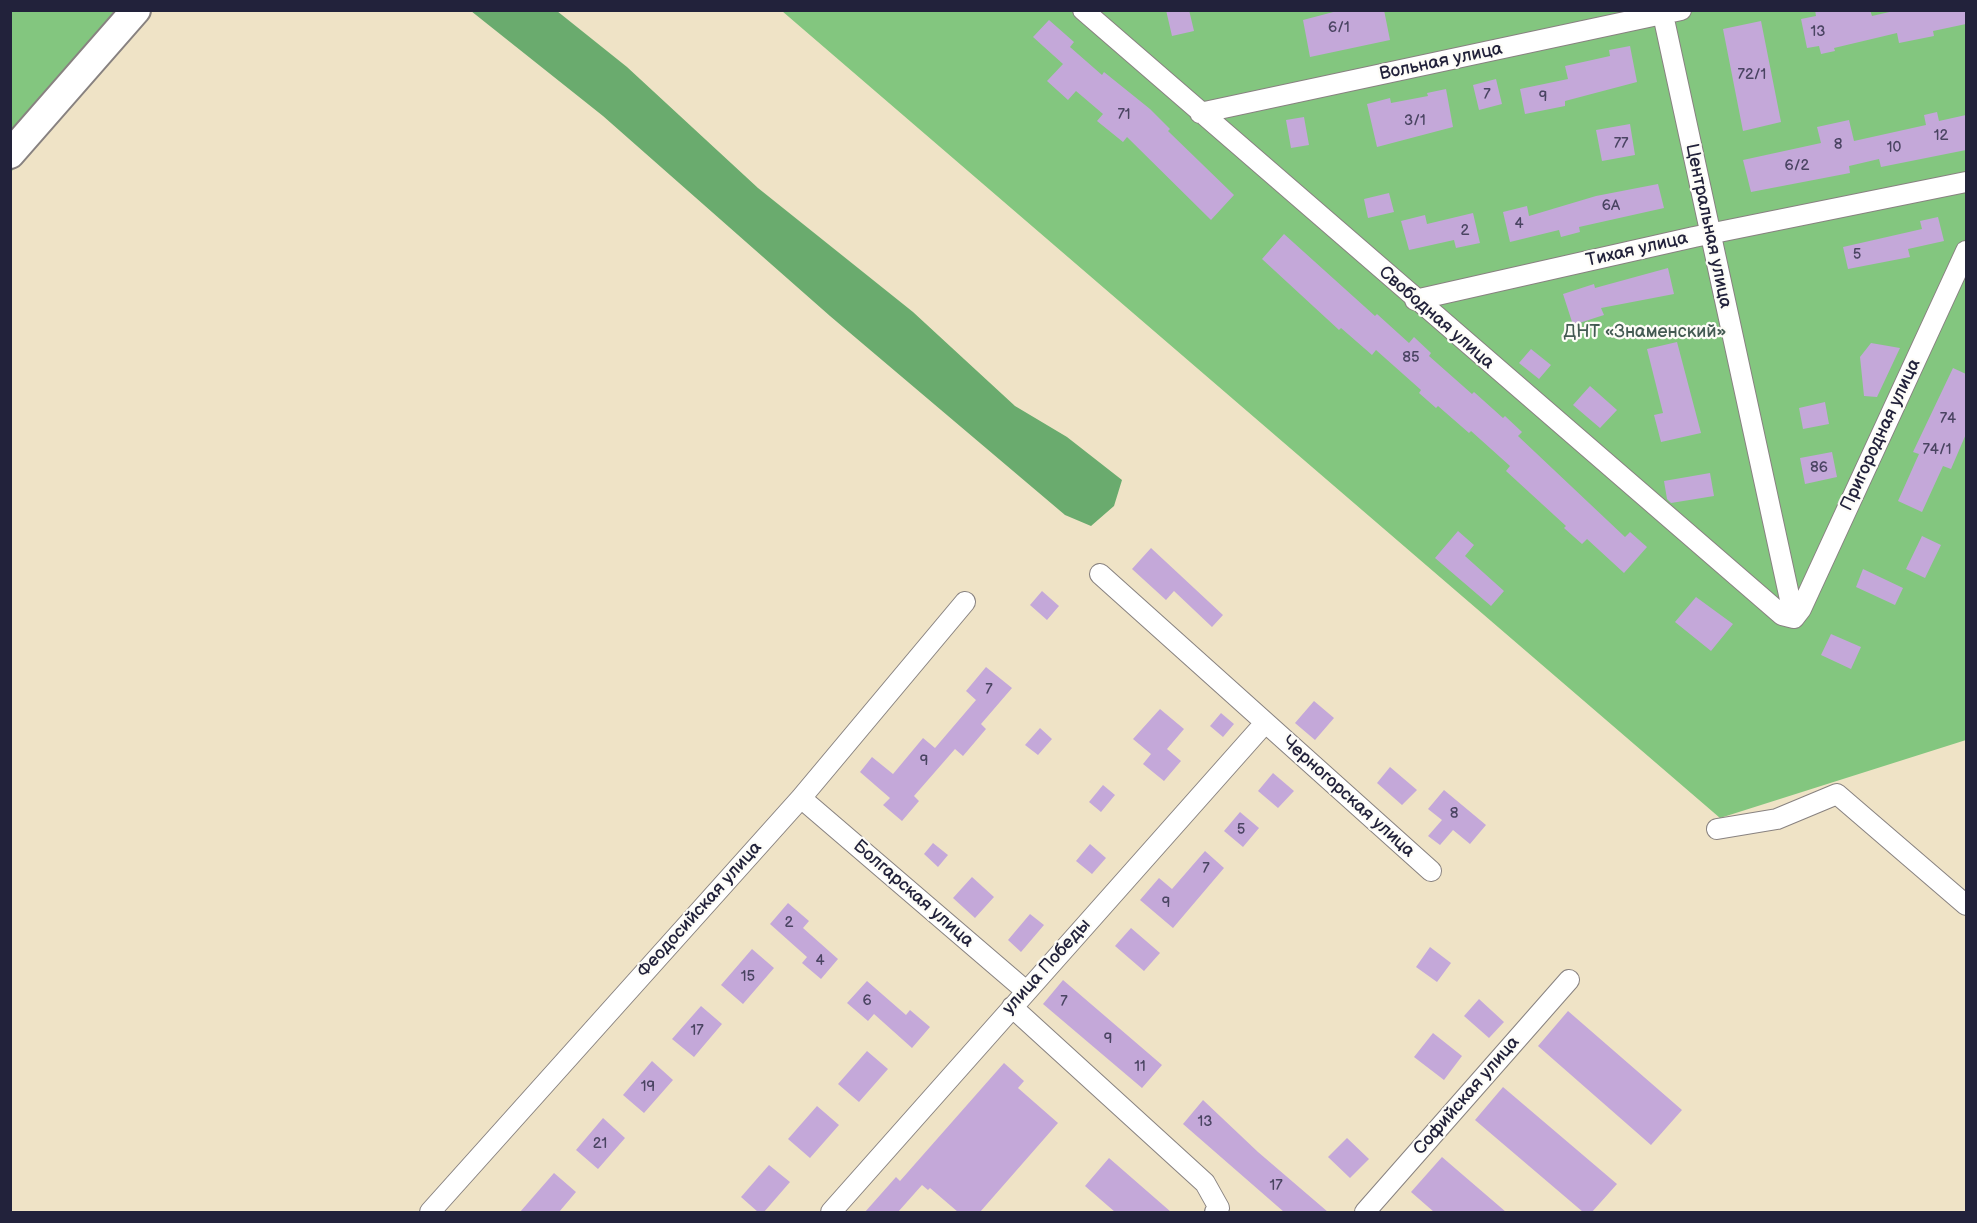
<!DOCTYPE html>
<html>
<head>
<meta charset="utf-8">
<style>
	body { margin:0 }
	#map { position:relative; width:1977px; height:1223px; overflow:hidden; background:#efe3c6; font-family:"Balsamiq Sans",sans-serif }
	canvas { display:block }
	.frame { position:absolute; inset:0; border:12px solid #22223b; pointer-events:none }
</style>
</head>
<body>
<div id="map">
<canvas width="1977" height="1223"></canvas>
<div class="frame"></div>
</div>
<script>
const ctx = document.querySelector('canvas').getContext('2d');
ctx.lineJoin = 'round';
function paint(path, color) {
  ctx.fillStyle = color;
  ctx.fill(path, 'evenodd');
}
function trace(path, color, width, dash) {
  ctx.strokeStyle = color;
  ctx.lineWidth = width;
  ctx.lineCap = dash ? 'butt' : 'round';
  ctx.setLineDash(dash || []);
  ctx.stroke(path);
}
function drawText(font, color, halo, rows, align = 'center') {
  ctx.font = font + ' "Balsamiq Sans",sans-serif';
  ctx.lineWidth = 4.5;
  ctx.setLineDash([]);
  ctx.textBaseline = 'middle';
  ctx.strokeStyle = halo;
  ctx.fillStyle = color;
  for (const [text, x, y, turn = 0] of rows) {
    ctx.save();
    ctx.translate(x, y);
    ctx.rotate((+turn || 0) * Math.PI / 180);
    ctx.textAlign = isNaN(turn) ? turn : align;
    if (halo) ctx.strokeText(text, 0, 0);
    ctx.fillText(text, 0, 0);
    ctx.restore();
  }
}
paint(new Path2D(`
	M11,11H152L11,172Z
	M782,11H1966V740L1720,818Z`), '#83c67f');
paint(new Path2D(`
	M471,11H557L627,67L758,188L913,312L1015,406L1067,437L1122,480L1114,506L1091,526L1065,515L830,316L603,116Z`), '#6aab6e');
paint(new Path2D(`
	M1166,10H1189L1194,31L1172,36Z
	M1341,10H1384L1390,40L1310,57L1303,20Z
	M1815,10H1870L1872,16L1898,10H1966V24L1933,31L1934,36L1899,43L1897,33L1834,48L1835,51L1821,54L1819,46L1807,48L1801,19L1816,16Z
	M1049,20L1074,42L1070,47L1102,75L1104,72L1150,109L1170,129L1168,131L1234,195L1211,220L1127,137L1123,142L1097,121L1103,114L1076,91L1068,100L1047,81L1063,64L1033,37Z
	M1761,21L1781,122L1743,131L1723,29Z
	M1630,46L1637,82L1565,101V106L1525,114L1520,89L1568,79L1565,66L1610,56L1609,50Z
	M1496,79L1502,104L1479,110L1473,85Z
	M1446,89L1453,127L1377,147L1367,104L1390,98L1391,103L1428,96L1427,93Z
	M1937,112L1939,121L1966,115V150L1881,167L1879,159L1849,166L1850,173L1751,192L1743,160L1821,143L1817,127L1849,120L1854,141L1926,125L1924,115Z
	M1304,117L1309,145L1291,148L1286,120Z
	M1630,124L1635,155L1602,161L1596,130Z
	M1658,184L1664,208L1579,227L1580,232L1561,237L1559,230L1510,242L1503,212L1527,206L1529,216L1596,196Z
	M1389,193L1394,212L1368,218L1364,199Z
	M1473,213L1480,243L1456,248L1454,240L1409,250L1401,221L1425,215L1427,224Z
	M1938,217L1944,241L1908,249L1910,257L1848,269L1843,247L1922,229L1920,221Z
	M1284,234L1375,316L1377,314L1409,343L1414,337L1431,353L1429,356L1472,394L1474,392L1503,418L1505,416L1522,432L1518,436L1625,537L1630,532L1647,547L1624,573L1587,539L1582,544L1564,528L1566,526L1506,471L1510,466L1471,431L1469,433L1438,406L1436,408L1419,393L1421,390L1376,350L1372,355L1341,328L1339,330L1262,259Z
	M1668,268L1674,294L1601,308L1604,315L1573,325L1563,294L1594,284L1595,288Z
	M1677,342L1701,433L1661,442L1654,415L1663,413L1647,349Z
	M1871,343L1900,348L1877,397L1864,396L1860,357Z
	M1531,349L1551,365L1539,379L1519,363Z
	M1953,368L1966,374V434L1951,469L1943,466L1922,512L1898,501L1919,454L1913,452Z
	M1590,386L1617,410L1600,428L1573,405Z
	M1825,402L1829,424L1803,429L1799,408Z
	M1832,452L1837,477L1805,484L1800,458Z
	M1710,473L1714,496L1671,503L1667,499L1664,481Z
	M1458,531L1474,545L1465,556L1504,591L1491,606L1435,558Z
	M1922,536L1941,545L1925,578L1906,569Z
	M1151,548L1223,615L1212,627L1174,591L1166,600L1132,569Z
	M1863,569L1903,588L1895,605L1856,587Z
	M1042,591L1059,606L1047,620L1030,605Z
	M1696,597L1733,624L1711,651L1675,622Z
	M1831,634L1861,647L1851,669L1821,655Z
	M986,667L1012,688L981,724L986,729L963,756L955,749L914,796L919,801L902,821L883,805L890,798L860,772L872,757L893,774L923,738L935,748L976,700L966,691Z
	M1314,701L1334,718L1315,740L1295,723Z
	M1160,709L1184,729L1167,749L1181,761L1164,781L1143,764L1151,754L1133,739Z
	M1221,713L1234,724L1223,737L1210,726Z
	M1040,728L1052,739L1038,755L1025,745Z
	M1390,767L1417,790L1402,805L1377,783Z
	M1273,773L1294,791L1278,808L1258,791Z
	M1103,785L1115,795L1101,812L1089,802Z
	M1444,790L1486,825L1470,844L1453,830L1440,845L1428,836L1442,820L1428,809Z
	M1240,812L1259,828L1243,847L1224,831Z
	M933,843L948,855L938,867L924,854Z
	M1090,844L1106,858L1092,874L1076,861Z
	M1205,851L1224,868L1173,928L1140,900L1159,878L1172,889Z
	M972,877L994,897L975,918L953,898Z
	M788,903L809,921L803,928L838,959L821,979L802,963L807,957L770,924Z
	M1030,914L1044,925L1021,952L1008,940Z
	M1131,928L1160,953L1144,971L1115,946Z
	M1430,947L1451,963L1437,982L1416,967Z
	M752,949L774,968L743,1004L721,985Z
	M1063,980L1162,1065L1142,1088L1043,1004Z
	M867,981L906,1015L910,1010L930,1027L912,1048L874,1014L868,1021L847,1003Z
	M1479,999L1504,1022L1489,1038L1464,1016Z
	M701,1006L722,1024L694,1057L672,1039Z
	M1568,1011L1682,1110L1651,1145L1538,1046Z
	M1433,1033L1462,1056L1444,1080L1414,1057Z
	M867,1051L888,1069L859,1102L838,1084Z
	M652,1061L673,1080L644,1113L623,1095Z
	M1004,1063L1024,1081L1018,1088L1058,1123L980,1212H958L930,1188L928,1190L922,1185L898,1212H865L896,1177L900,1181Z
	M1503,1087L1617,1184L1592,1212H1583L1475,1120Z
	M1203,1100L1258,1152L1328,1212H1284L1183,1124Z
	M817,1106L839,1125L810,1158L788,1139Z
	M603,1118L625,1138L598,1169L576,1150Z
	M1347,1138L1369,1159L1350,1178L1328,1157Z
	M1442,1157L1506,1212H1434L1411,1192Z
	M1109,1158L1171,1212H1115L1085,1186Z
	M769,1165L790,1182L764,1212H758L741,1197Z
	M554,1173L576,1192L559,1212H520Z`), '#c4a8d9');
const street = new Path2D(`
	M1083,10L1782,615L1794,618
	M1662,10L1794,618
	M1200,113L1681,10
	M1415,300L1694,237L1966,182
	M1100,574L1431,871
	M1794,618L1801,609L1966,251
	M801,798L1026,991
	M1717,829L1777,819L1837,794L1966,905
	M1012,1007L1205,1183L1219,1208L1215,1212
	M430,1212L801,798L965,602
	M831,1212L1265,723
	M1365,1212L1569,980`);
const secondary = new Path2D(`
	M10,154L136,10`);
trace(street, '#888280', 22);
trace(secondary, '#888280', 32);
trace(street, '#fff', 20);
trace(secondary, '#fff', 28);
drawText('15px', '#4a4462', null, [
	["6/1",1339,28],
	["13",1818,32],
	["72/1",1752,75],
	["7",1487,95],
	["9",1543,97],
	["71",1124,115],
	["3/1",1415,121],
	["12",1941,136],
	["77",1621,144],
	["8",1838,145],
	["10",1894,148],
	["6/2",1797,166],
	["6А",1611,206],
	["4",1519,224],
	["2",1465,231],
	["5",1857,255],
	["85",1411,358],
	["74",1948,419],
	["74/1",1937,450],
	["86",1819,468],
	["7",989,690],
	["9",924,761],
	["8",1454,814],
	["5",1241,830],
	["7",1206,869],
	["9",1166,903],
	["2",789,923],
	["4",820,961],
	["15",748,977],
	["6",867,1001],
	["7",1064,1002],
	["17",697,1031],
	["9",1108,1039],
	["11",1140,1067],
	["19",648,1087],
	["13",1205,1122],
	["21",600,1144],
	["17",1276,1186]
]);
drawText('18px', '#22223b', '#fdfcf7', [
	["Вольная улица",1441,62,-12],
	["Центральная улица",1708,226,78],
	["Тихая улица",1637,250,-13],
	["Свободная улица",1436,318,41],
	["Пригородная улица",1881,435,-65],
	["Черногорская улица",1348,797,42],
	["Болгарская улица",913,894,41],
	["Феодосийская улица",700,910,-48],
	["улица Победы",1047,967,-48],
	["Софийская улица",1467,1096,-49]
]);
drawText('18px', '#445b53', '#fdfcf7', [
	["ДНТ «Знаменский»",1645,332]
]);
</script>
</body>
</html>
